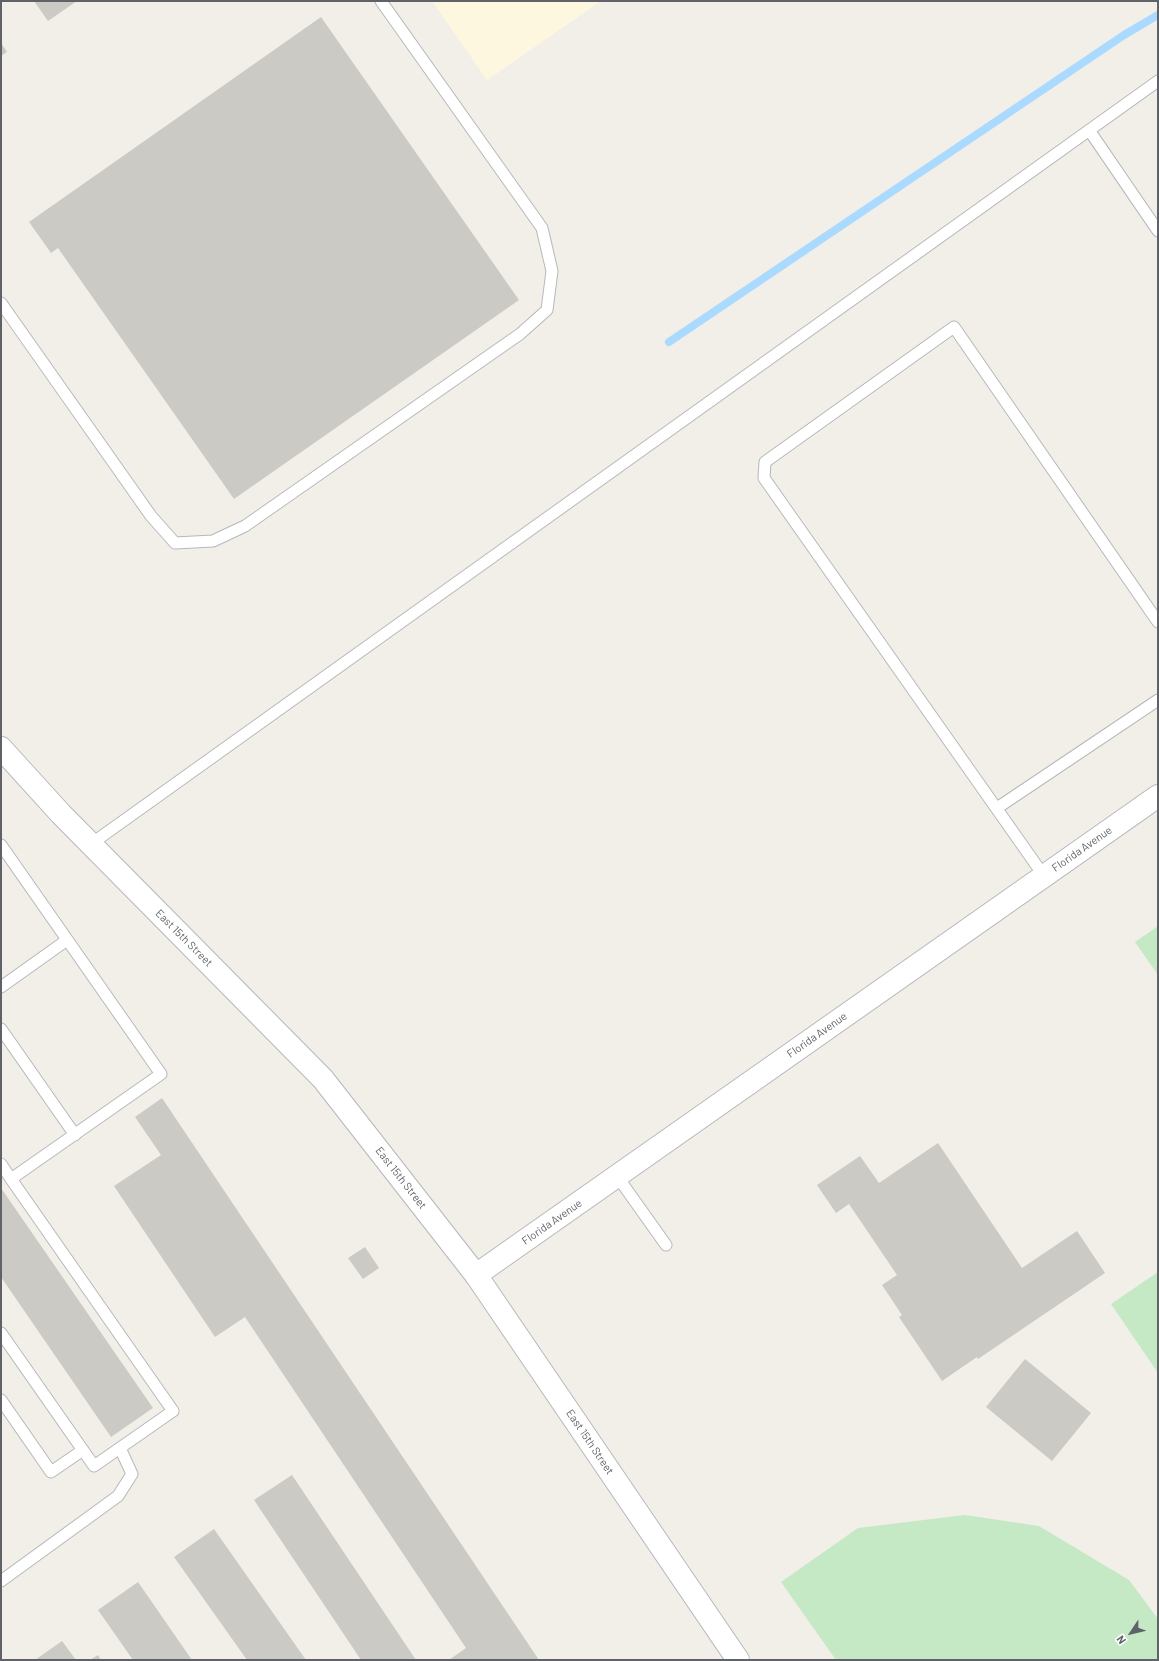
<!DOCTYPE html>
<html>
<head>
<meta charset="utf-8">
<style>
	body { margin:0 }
	#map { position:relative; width:1159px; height:1661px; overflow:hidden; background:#f1efe8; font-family:Barlow,sans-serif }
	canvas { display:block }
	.frame { position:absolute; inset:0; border:2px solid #5f6368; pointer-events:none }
	.north { position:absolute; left:1111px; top:1613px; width:40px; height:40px; -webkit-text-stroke:3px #fff; paint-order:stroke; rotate:235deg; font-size:11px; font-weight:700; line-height:16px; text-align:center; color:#5f6368 }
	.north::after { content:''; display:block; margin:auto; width:14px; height:18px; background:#5f6368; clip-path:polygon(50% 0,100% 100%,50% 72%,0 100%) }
</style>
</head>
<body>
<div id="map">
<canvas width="1159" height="1661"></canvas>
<div class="frame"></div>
<div class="north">N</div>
</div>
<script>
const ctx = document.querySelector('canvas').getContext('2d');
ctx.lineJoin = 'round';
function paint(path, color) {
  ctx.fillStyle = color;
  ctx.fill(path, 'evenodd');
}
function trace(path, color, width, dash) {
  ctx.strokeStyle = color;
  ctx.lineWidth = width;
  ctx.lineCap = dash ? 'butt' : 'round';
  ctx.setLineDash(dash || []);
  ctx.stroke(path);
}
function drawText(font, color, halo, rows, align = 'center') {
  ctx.font = font + ' Barlow,sans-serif';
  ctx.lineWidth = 4;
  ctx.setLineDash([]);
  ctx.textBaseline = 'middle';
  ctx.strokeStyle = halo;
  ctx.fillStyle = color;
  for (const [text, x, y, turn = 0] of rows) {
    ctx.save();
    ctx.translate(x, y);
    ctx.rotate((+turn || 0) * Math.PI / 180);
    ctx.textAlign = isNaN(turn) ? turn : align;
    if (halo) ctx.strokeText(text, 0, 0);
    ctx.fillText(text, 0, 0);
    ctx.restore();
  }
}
paint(new Path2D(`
	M432,1H601L487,80Z`), '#fef7e0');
paint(new Path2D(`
	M1158,926V975L1135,942Z
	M1158,1272V1373L1111,1304Z
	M965,1515L1039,1526L1129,1580L1158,1619V1660H836L781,1582L858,1528Z`), '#c5e8c5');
trace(new Path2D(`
	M669,342L1124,35L1158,15`), '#aadaff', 8);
paint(new Path2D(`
	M34,1H77L48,21Z
	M321,17L519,300L234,499L58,248L51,253L29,222Z
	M1,43L7,52L1,56Z
	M162,1098L539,1660H449L466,1648L245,1317L215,1337L114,1186L161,1155L135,1117Z
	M938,1143L1022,1268L1077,1231L1105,1273L978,1359L977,1357L942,1381L899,1317L902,1315L882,1285L897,1275L849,1204L836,1213L817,1185L860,1156L879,1183Z
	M1,1188L153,1408L111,1437L1,1277Z
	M365,1247L379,1268L363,1279L348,1258Z
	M1025,1359L1091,1413L1052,1461L986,1407Z
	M292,1475L416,1660H361L254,1500Z
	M214,1529L306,1660H247L174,1557Z
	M138,1582L192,1660H133L98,1610Z
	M62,1641L76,1660H35Z
	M98,1655L101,1660H90Z`), '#cccac5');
const service = new Path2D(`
	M1089,130L1158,231
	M1,303L151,516L175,543L213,541L245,526L520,334L547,310L552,271L542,228L381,1
	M997,808L1158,700
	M91,844L1158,81
	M1,845L161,1074L11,1179L173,1411L94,1466L1,1333
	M1044,876L764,478L765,462L954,327L1158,622
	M1,987L67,940
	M1,1029L75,1135
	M1,1164L11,1179
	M617,1176L666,1245
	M1,1400L51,1472L83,1450
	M1,1581L118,1496L132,1474L120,1448`);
const minor = new Path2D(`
	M476,1275L1158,796`);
const tertiary = new Path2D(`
	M1,748L61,814L323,1079L476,1275L738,1660`);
trace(service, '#b5b8bc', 13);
trace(minor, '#b5b8bc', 24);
trace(tertiary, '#b5b8bc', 24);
trace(service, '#fff', 11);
trace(minor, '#fff', 22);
trace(tertiary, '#fff', 22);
drawText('11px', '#5f6368', '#fff', [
	["Florida Avenue",1082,849,-35],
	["East 15th Street",184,938,45],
	["Florida Avenue",817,1035,-35],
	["East 15th Street",401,1178,52],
	["Florida Avenue",552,1222,-35],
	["East 15th Street",590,1442,56]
]);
</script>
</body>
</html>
